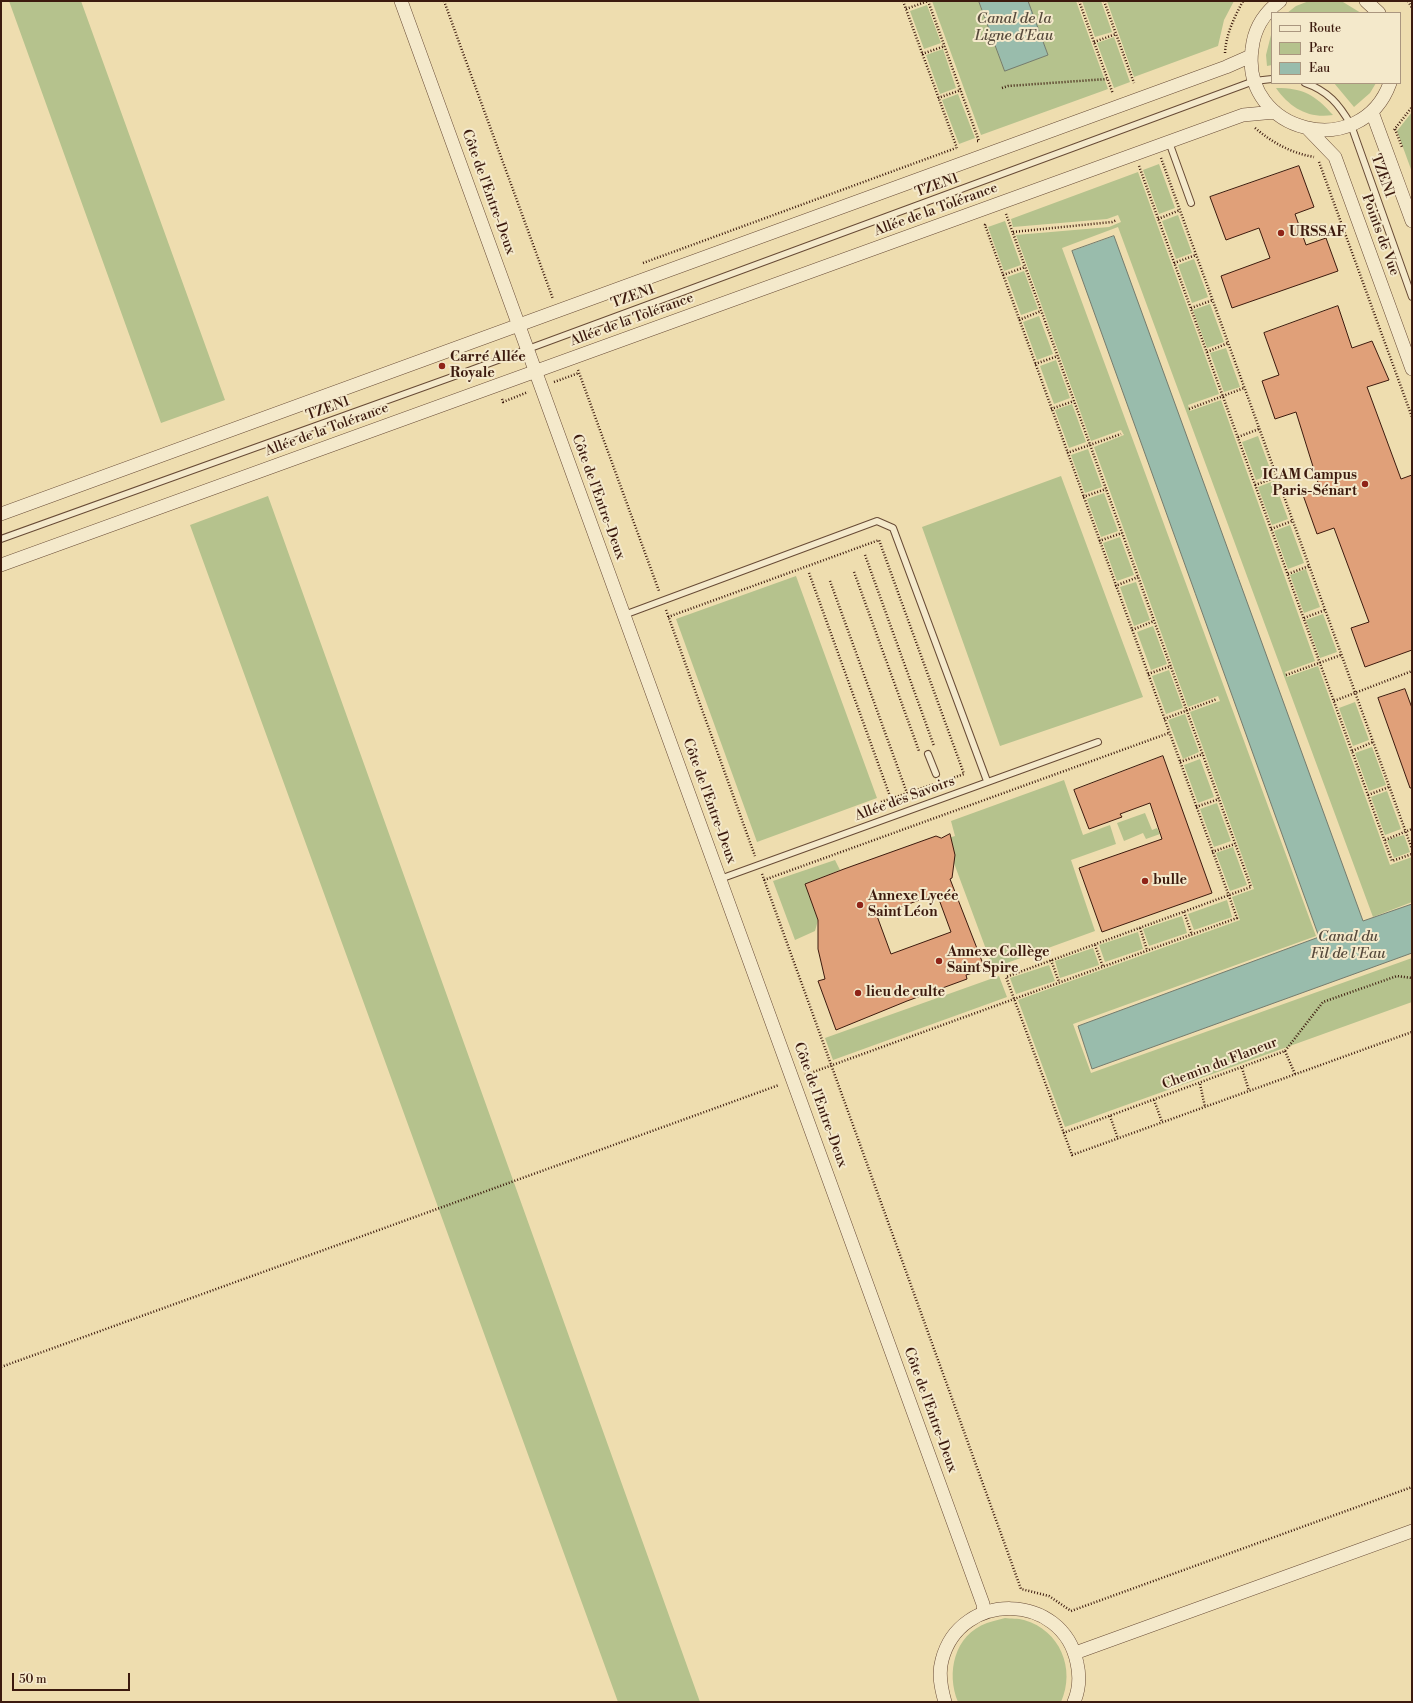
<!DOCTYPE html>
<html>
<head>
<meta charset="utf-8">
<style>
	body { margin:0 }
	#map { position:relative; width:1413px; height:1703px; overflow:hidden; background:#eeddaf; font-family:"Libre Bodoni",serif }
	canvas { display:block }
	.frame { position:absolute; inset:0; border:2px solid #3c1a0e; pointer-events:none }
	.legend { position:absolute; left:1271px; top:12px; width:130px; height:72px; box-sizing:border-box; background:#f4e9cb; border:1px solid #aa967f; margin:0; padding:5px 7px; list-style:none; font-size:12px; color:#3c1a0e }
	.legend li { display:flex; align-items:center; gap:8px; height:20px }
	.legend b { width:20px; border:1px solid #aa967f }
	.scale { position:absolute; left:12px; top:1673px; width:118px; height:18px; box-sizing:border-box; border:2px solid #3c1a0e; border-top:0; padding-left:5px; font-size:12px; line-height:14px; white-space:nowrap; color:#3c1a0e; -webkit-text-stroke:3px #f4e9cb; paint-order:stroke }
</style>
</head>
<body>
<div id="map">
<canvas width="1413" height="1703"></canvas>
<div class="frame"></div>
<ul class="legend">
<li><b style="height:5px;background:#f4e9cb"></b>Route</li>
<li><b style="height:11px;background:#b5c28d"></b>Parc</li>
<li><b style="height:11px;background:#99bcac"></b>Eau</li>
</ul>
<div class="scale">50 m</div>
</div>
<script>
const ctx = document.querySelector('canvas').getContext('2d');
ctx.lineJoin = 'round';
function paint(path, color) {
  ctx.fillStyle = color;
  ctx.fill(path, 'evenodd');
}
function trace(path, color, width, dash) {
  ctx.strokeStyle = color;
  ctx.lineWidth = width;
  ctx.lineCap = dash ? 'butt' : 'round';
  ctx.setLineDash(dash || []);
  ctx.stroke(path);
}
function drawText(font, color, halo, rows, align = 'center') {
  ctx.font = font + ' "Libre Bodoni",serif';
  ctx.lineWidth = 4;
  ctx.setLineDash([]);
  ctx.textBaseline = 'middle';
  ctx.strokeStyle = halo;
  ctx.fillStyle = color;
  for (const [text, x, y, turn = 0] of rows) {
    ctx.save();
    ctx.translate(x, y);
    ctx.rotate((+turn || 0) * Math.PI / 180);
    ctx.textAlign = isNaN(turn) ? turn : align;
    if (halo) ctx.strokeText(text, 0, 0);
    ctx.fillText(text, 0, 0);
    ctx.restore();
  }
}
paint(new Path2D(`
	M9,1H81L225,400L161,423Z
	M932,1H979L1005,70L1048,55L1028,1H1076L1108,89L981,135Z
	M1082,1H1101L1112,32L1095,37Z
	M1107,1H1234L1224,20L1218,46L1134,77Z
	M1309,1L1343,2L1361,13H1287L1296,6Z
	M927,5L941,43L924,49L910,11Z
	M1272,31V65L1267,66L1266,55Z
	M1114,37L1130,82L1114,88L1097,43Z
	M943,49L956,88L940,94L926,55Z
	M1334,83H1376L1370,93L1354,107Z
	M1276,88C1304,88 1315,95 1333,115C1309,119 1290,108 1276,88Z
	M958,94L975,138L959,144L942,100Z
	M1412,112V172L1397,131Z
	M1159,164L1175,208L1159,214L1143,170Z
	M1138,172L1219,394L1188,405L1190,411L1221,400L1315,661L1285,672L1287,677L1318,666L1390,865L1412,857V902L1373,917L1118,227L1062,248L1316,936L1073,1024L1091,1073L1412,958V1002L1065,1127L1018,1000L1240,920L1232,897L1254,889L1190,712L1220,701L1218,696L1188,707L1094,447L1124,435L1121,430L1091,441L1016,235L1109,227L1121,222L1118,215L1107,219L1013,227L1011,219Z
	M1178,215L1192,253L1176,259L1162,221Z
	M1005,221L1021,265L1004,271L988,227Z
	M1194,259L1208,297L1192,303L1178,265Z
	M1024,271L1038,309L1021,315L1007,277Z
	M1210,304L1224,342L1207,348L1193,310Z
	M1039,316L1053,354L1037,360L1023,322Z
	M1226,348L1240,387L1224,392L1210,353Z
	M1056,360L1070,398L1054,404L1040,366Z
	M1072,404L1086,442L1069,448L1055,410Z
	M1258,436L1272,474L1256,480L1242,442Z
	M1088,449L1102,487L1085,493L1071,455Z
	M1061,476L1143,697L1000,746L922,527Z
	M1274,481L1288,519L1272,525L1258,487Z
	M1104,493L1118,531L1101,537L1087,499Z
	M268,496L700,1702H618L190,525Z
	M1290,525L1304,563L1288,569L1274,531Z
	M1120,537L1134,575L1117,581L1103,543Z
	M1306,569L1320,607L1304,613L1290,575Z
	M796,576L877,798L757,842L676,619Z
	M1136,582L1150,620L1134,626L1120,587Z
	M1323,614L1337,652L1320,658L1306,620Z
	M1153,626L1167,664L1151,670L1137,632Z
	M1169,670L1183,708L1166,714L1152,676Z
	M1355,702L1369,740L1353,746L1339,708Z
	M1185,714L1199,752L1183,759L1168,720Z
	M1372,747L1386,785L1369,791L1355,753Z
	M1200,759L1214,797L1198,803L1184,765Z
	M1064,780L1083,835L1110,825L1116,844L1071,860L1095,931L993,968L945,839L955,836L951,821Z
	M1387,791L1401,829L1385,835L1371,797Z
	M1217,803L1231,841L1214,847L1200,809Z
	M1145,813L1152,830L1157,828L1160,834L1146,839L1143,833L1124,841L1117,823Z
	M1404,835L1410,852L1394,858L1387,840Z
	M1233,847L1247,885L1230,891L1216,853Z
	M835,860L840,870L805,884L818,920L815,931L795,940L773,881Z
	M1227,900L1232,917L1194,930L1188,914Z
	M1182,916L1187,933L1149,946L1143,929Z
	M1138,932L1143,949L1105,962L1099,945Z
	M1093,948L1099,965L1060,978L1055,961Z
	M1049,965L1055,981L1016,994L1010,978Z
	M999,976L1007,997L833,1060L825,1038Z
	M1005,1618C1011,1619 1018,1618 1024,1620C1060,1630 1076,1669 1061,1702H958C946,1673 954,1635 987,1623C992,1621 999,1620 1005,1618Z`), '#b5c28d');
const water = new Path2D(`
	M979,1H1028L1048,55L1005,71Z
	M1114,236L1363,921L1412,904V953L1092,1069L1078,1026L1319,937L1072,251Z`);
paint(water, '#99bcac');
trace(water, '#747b6d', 1);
const building = new Path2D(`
	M1299,166L1314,207L1295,214L1306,245L1326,238L1338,271L1232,308L1221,276L1270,258L1259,228L1226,240L1210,197Z
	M1338,306L1352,348L1372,341L1389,380L1367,387L1401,479L1412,475V650L1365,667L1351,628L1369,622L1334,528L1317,534L1303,495L1320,489L1296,412L1275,419L1262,381L1279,375L1264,333Z
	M1405,689L1412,708V788H1410L1378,698Z
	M1163,756L1212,893L1102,932L1079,868L1162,839L1150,803L1120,814L1122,817L1089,829L1074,790Z
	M950,834L955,855L952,878L950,879L985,969L966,975L967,979L907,1001L836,1030L818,981L825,979L818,949V920L805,884L844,869L936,836L941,838ZM937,894L951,932L891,954L877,916Z`);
paint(building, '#e0a079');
trace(building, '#3c1a0e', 1);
const lane = new Path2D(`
	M1305,83C1328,91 1339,104 1351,125L1412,297
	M1169,142L1191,203
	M1,539L452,377L1254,81L1272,79
	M624,615L877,521L893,528L987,781
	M928,754L936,774
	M720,879L1098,742`);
const street = new Path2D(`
	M401,1L983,1604L984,1613
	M1280,1C1264,13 1254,29 1252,49C1240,133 1361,163 1390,83
	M1366,1L1379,13
	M1372,112L1412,221
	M1308,129L1335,157L1412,369
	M1,514L1226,67L1251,56
	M1,565L1243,115L1275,112
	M1075,1653L1412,1531
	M945,1702C941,1688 938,1674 942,1660C960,1590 1063,1592 1077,1663C1080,1676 1079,1690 1074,1702`);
trace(lane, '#684b36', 8);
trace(street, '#684b36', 14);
trace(new Path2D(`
	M444,1L553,299
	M903,1L957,148
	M928,1L979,141H977
	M1079,1L1113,94
	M1104,1L1134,83
	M1408,1L1412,8
	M906,9L928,1
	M1094,42L1116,34
	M1225,53C1226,34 1234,18 1243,1
	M922,54L945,46
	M1002,88L1008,86L1107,79
	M938,98L961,90
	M1255,128C1273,143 1291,153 1314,157
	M1395,129L1402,147
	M1394,130L1412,107
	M1161,158L1412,849
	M1319,162L1412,417
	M1139,166L1392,861L1412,854
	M1006,214L1251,887L1006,977L1072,1155L1412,1032
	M1158,219L1180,210
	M1013,232L1112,222L1117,220
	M643,263L956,148
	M1174,263L1196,255
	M1003,275L1025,267
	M1191,308L1213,300
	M1019,320L1041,311
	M1207,352L1228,343
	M1035,364L1058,356
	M578,370L659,591
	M554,382L579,373
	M502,399L503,402L528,392
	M1051,409L1074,401
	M1189,409L1244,388
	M1238,437L1259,429
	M1067,453L1121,434
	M1255,485L1277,477
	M1083,497L1106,489
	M1271,529L1292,521
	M1099,541L1122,533
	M865,555L934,746
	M854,572L919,751
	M809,573L891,799
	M1288,574L1309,566
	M830,581L907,793
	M1115,586L1138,577
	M666,610L755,856
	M668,617L879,540L964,774L944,781
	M1304,618L1325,610
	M1132,630L1154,621
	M1148,674L1171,666
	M1286,675L1341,655
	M1334,701L1412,671
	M1164,719L1217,699
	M1352,751L1373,742
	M1180,762L1203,754
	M1368,795L1389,787
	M881,802L934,784
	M1196,807L1219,799
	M1385,840L1412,829
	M1212,852L1235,844
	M762,874L1021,1589L1049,1596L1071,1611L1412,1487
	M764,880L1169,733
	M1184,912L1192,935
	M1140,928L1147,950
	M1095,945L1103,967
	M1051,960L1059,982
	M1285,1051L1295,1074
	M1242,1068L1249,1091
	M805,1075L1237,918L985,225L986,224
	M1200,1084L1205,1107
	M1154,1100L1162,1122
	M1110,1116L1118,1139
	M1063,1133L1285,1051L1323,1002L1397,976L1412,978
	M1,1367L779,1085`), '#3c1a0e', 2.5, [1, 2]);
trace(lane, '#f4e9cb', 6);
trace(street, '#f4e9cb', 13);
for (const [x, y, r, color] of [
	[1281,233,4,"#8f2418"],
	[442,366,4,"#8f2418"],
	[1365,484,4,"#8f2418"],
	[1145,881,4,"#8f2418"],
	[860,905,4,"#8f2418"],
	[939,961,4,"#8f2418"],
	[858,993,4,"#8f2418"]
]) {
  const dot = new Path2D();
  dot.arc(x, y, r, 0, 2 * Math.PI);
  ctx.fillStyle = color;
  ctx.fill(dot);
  trace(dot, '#f4e9cb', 1.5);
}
drawText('14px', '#3c1a0e', '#f4e9cb', [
	["TZEN1",1382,176,70],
	["TZEN1",937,186,-20],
	["Côte de l'Entre-Deux",488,192,70],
	["Allée de la Tolérance",936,210,-20],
	["Points de Vue",1380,235,70],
	["TZEN1",633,297,-20],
	["Allée de la Tolérance",632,320,-20],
	["TZEN1",328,409,-20],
	["Allée de la Tolérance",327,430,-20],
	["Côte de l'Entre-Deux",598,497,70],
	["Allée des Savoirs",905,799,-20],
	["Côte de l'Entre-Deux",709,801,70],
	["Chemin du Flaneur",1220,1064,-21],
	["Côte de l'Entre-Deux",820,1105,70],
	["Côte de l'Entre-Deux",930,1410,70]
]);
drawText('bold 14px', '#3c1a0e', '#f4e9cb', [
	["URSSAF",1289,233],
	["Carré Allée",450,358],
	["Royale",450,374],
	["ICAM Campus",1357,476,"right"],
	["Paris-Sénart",1357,492,"right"],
	["bulle",1153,881],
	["Annexe Lycée",868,897],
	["Saint Léon",868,913],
	["Annexe Collège",947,953],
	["Saint Spire",947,969],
	["lieu de culte",866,993]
], 'left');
drawText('italic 15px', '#584b3d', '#f4e9cb', [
	["Canal de la",1014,19],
	["Ligne d'Eau",1014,36],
	["Canal du",1348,937],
	["Fil de l'Eau",1348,954]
]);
</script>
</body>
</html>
